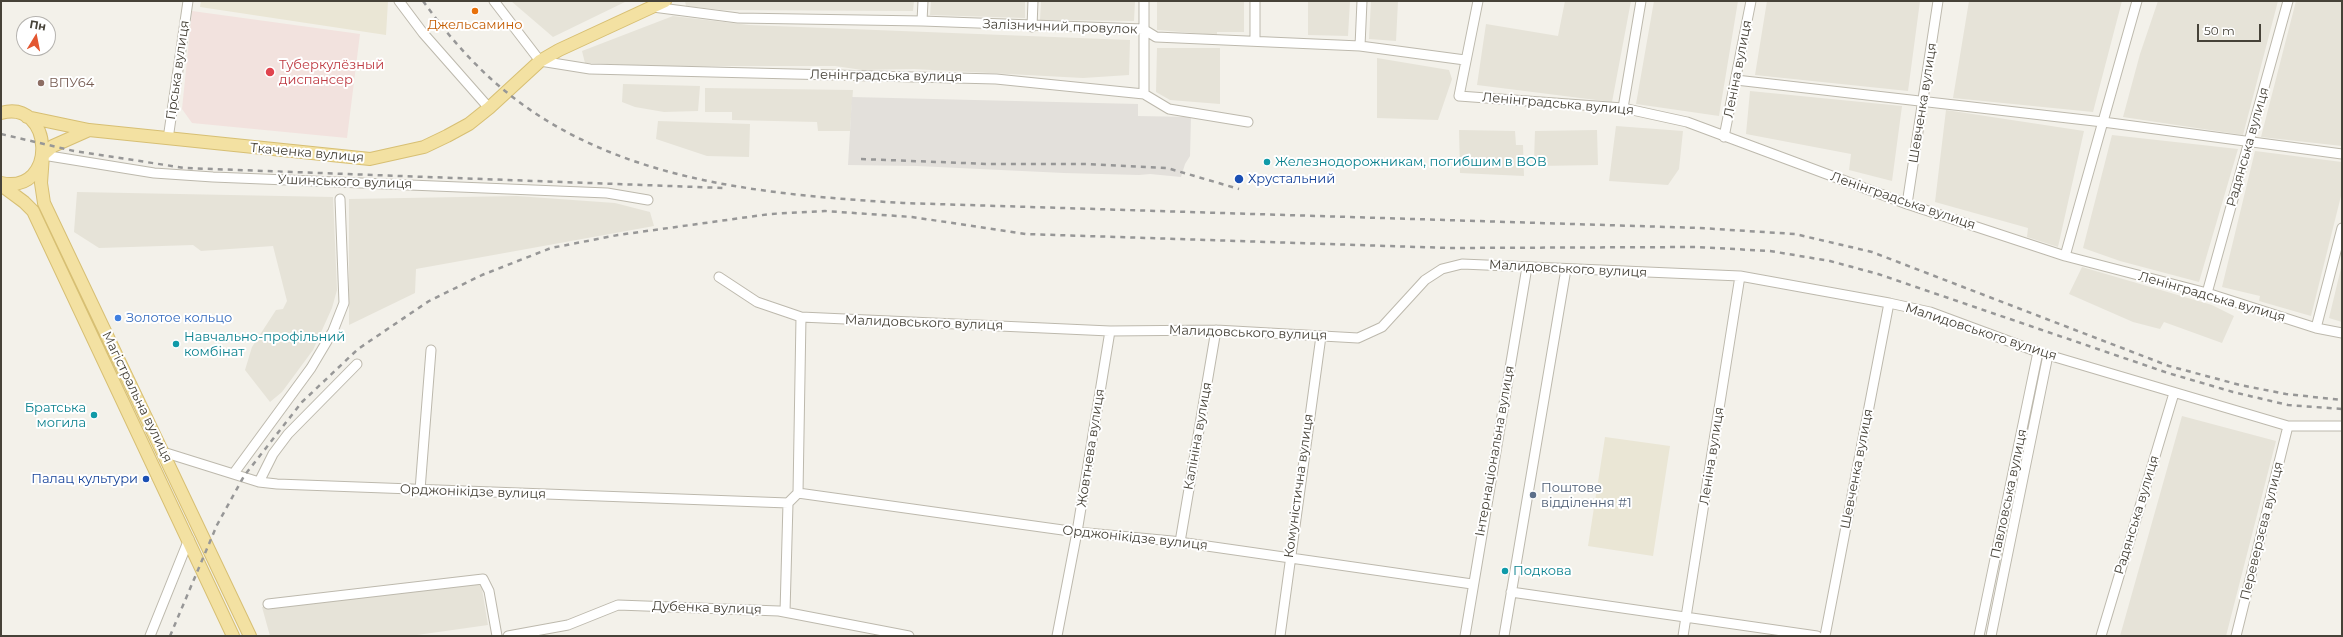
<!DOCTYPE html>
<html>
<head>
<meta charset="utf-8">
<style>
	body { margin:0 }
	#map { position:relative; width:2343px; height:637px; overflow:hidden; background:#f3f1ea; font-family:Montserrat,sans-serif }
	canvas { display:block }
	.frame { position:absolute; inset:0; border:2px solid #464238; pointer-events:none }
	.north { position:absolute; left:16px; top:16px; width:40px; height:40px; box-sizing:border-box; background:#fff; border:1px solid #b5b3af; border-radius:50%; rotate:10deg; font-size:11px; font-weight:700; line-height:16px; text-align:center; color:#464238 }
	.north::after { content:''; display:block; margin:auto; width:14px; height:18px; background:#e35731; clip-path:polygon(50% 0,100% 100%,50% 72%,0 100%) }
	.scale { position:absolute; left:2197px; top:24px; width:64px; height:18px; box-sizing:border-box; border:2px solid #464238; border-top:0; padding-left:5px; font-size:12px; line-height:14px; white-space:nowrap; color:#464238; -webkit-text-stroke:3px #fff; paint-order:stroke }
</style>
</head>
<body>
<div id="map">
<canvas width="2343" height="637"></canvas>
<div class="frame"></div>
<div class="north">Пн</div>
<div class="scale">50 m</div>
</div>
<script>
const ctx = document.querySelector('canvas').getContext('2d');
ctx.lineJoin = 'round';
function paint(path, color) {
  ctx.fillStyle = color;
  ctx.fill(path, 'evenodd');
}
function trace(path, color, width, dash) {
  ctx.strokeStyle = color;
  ctx.lineWidth = width;
  ctx.lineCap = dash ? 'butt' : 'round';
  ctx.setLineDash(dash || []);
  ctx.stroke(path);
}
function drawText(font, color, halo, rows, align = 'center') {
  ctx.font = font + ' Montserrat,sans-serif';
  ctx.lineWidth = 4;
  ctx.setLineDash([]);
  ctx.textBaseline = 'middle';
  ctx.strokeStyle = halo;
  ctx.fillStyle = color;
  for (const [text, x, y, turn = 0] of rows) {
    ctx.save();
    ctx.translate(x, y);
    ctx.rotate((+turn || 0) * Math.PI / 180);
    ctx.textAlign = isNaN(turn) ? turn : align;
    if (halo) ctx.strokeText(text, 0, 0);
    ctx.fillText(text, 0, 0);
    ctx.restore();
  }
}
paint(new Path2D(`
	M511,1H627L553,37Z
	M685,1H914L913,11L721,10L686,6Z
	M931,1H1025V18L930,15Z
	M1041,1H1135L1134,21L1040,20Z
	M1157,1H1244V32H1217V35L1157,30Z
	M1308,1H1350L1348,36L1308,35Z
	M1371,1H1398L1396,41L1369,39Z
	M1565,1H1631L1612,102L1477,85L1486,24L1558,36Z
	M1654,1H1738L1719,116L1636,104Z
	M1767,1H1920L1908,91L1755,75Z
	M1969,1H2122L2093,112L1953,98Z
	M2158,1H2278L2243,135L2123,117L2140,54Z
	M2296,1H2342V146L2261,137Z
	M673,16L749,25L1130,40L1129,75L1083,78L914,69L862,70L835,66H650L585,63L582,51Z
	M1157,48H1220V104L1170,100L1156,92Z
	M1377,58L1449,70L1452,79L1438,120L1377,118Z
	M623,84L700,86L698,111L664,112L635,107L622,102Z
	M705,88L853,90L850,131H818L817,122L732,120V112H705Z
	M1750,91L1902,106L1892,181L1849,170L1851,154L1746,134Z
	M1946,110L2084,131L2058,247L2027,237L2028,228L1935,202Z
	M658,121L750,124L749,157L707,156L656,139Z
	M1616,126L1683,131L1679,169L1668,185L1609,181Z
	M1459,130L1515,131L1516,145H1523L1524,176L1460,173Z
	M1597,130L1598,165L1538,166L1534,160L1535,131Z
	M2112,135L2238,149L2199,282L2120,261L2083,248Z
	M2255,151L2342,162V192L2311,316L2259,301L2260,296L2222,287Z
	M77,192L333,197L337,290L332,308L313,350L282,392L270,402L245,370L252,347L276,310L283,309L287,301L273,246L201,251L193,245L99,248L74,232Z
	M517,196L615,203L650,212L654,226L416,269L415,293L349,325V199Z
	M2342,264V322L2329,318Z
	M2082,267L2212,305L2234,316L2222,343L2164,322L2160,329L2133,322L2069,294Z
	M2182,416L2276,441L2226,636H2120Z
	M481,583L488,625L410,636H270L262,607Z`), '#e6e3d8');
paint(new Path2D(`
	M852,97L1138,104V116L1191,117L1190,156L1185,164L1181,177L1150,174L1139,175L1064,173L917,166L848,165Z`), '#e3e0db');
paint(new Path2D(`
	M201,1H388L386,35L200,7Z
	M1605,437L1670,446L1653,556L1588,546Z`), '#eae6d5');
paint(new Path2D(`
	M192,11L360,34L347,138L192,123L182,109Z`), '#f2e2de');
const minor = new Path2D(`
	M399,1L423,33L489,108
	M494,1L540,61L590,69L996,79L1144,94L1169,109L1248,122
	M1144,1V94
	M1255,1V40
	M1478,1L1459,96L1623,108L1687,122L1907,204L2065,256L2207,293L2316,328L2342,333
	M653,7L738,18L922,21L1143,29L1156,37L1360,46L1465,60
	M922,21L923,1
	M1032,27L1033,1
	M1360,46L1362,1
	M1736,80L2103,122L2342,154
	M1623,108L1641,1
	M1724,137L1751,1
	M168,139L188,1
	M43,155L154,173L213,177L607,193L648,200
	M1907,204L1938,1
	M2065,256L2137,1
	M719,277L757,302L801,317L1110,331L1216,330L1358,338L1382,327L1425,280L1442,269L1462,264L1740,276L1889,303L1930,312L2038,352L2288,426H2342
	M2207,293L2288,1
	M2316,328L2342,228
	M163,452L259,482L277,484L788,503
	M234,473L311,368L333,331L344,303L340,199
	M259,482L273,454L288,434L357,364
	M420,490L431,350
	M798,493L1077,532L1172,541L1472,584
	M1180,542L1216,330
	M1511,592L1817,636
	M268,604L483,579L489,591L497,636
	M785,612L788,503L798,493L801,317
	M150,636L189,539
	M508,636L568,625L618,605L779,611L909,636
	M1057,636L1077,532L1110,331
	M1280,636L1321,336
	M1465,636L1527,267
	M1504,636L1566,269
	M1683,636L1740,276
	M1825,636L1889,303
	M1979,636L2038,352
	M1991,636L2048,355
	M2101,636L2174,393
	M2236,636L2288,426`);
const major = new Path2D(`
	M1,113C53,98 59,195 1,183
	M27,117L89,130L370,159L424,147L447,136L469,124L489,108L540,61L559,50L665,1
	M89,130L53,146L43,155L41,183L44,203L250,636
	M1,185L24,202L33,211L233,636`);
trace(minor, '#bdb9ad', 11);
trace(major, '#d7bf73', 14);
trace(minor, '#fff', 9);
trace(major, '#f3e1a2', 12);
trace(new Path2D(`
	M423,1C443,29 465,55 490,78C603,181 758,194 903,203L1700,228L1795,234L1872,252L2169,366L2240,385L2286,394L2342,400
	M1,134L74,151L185,168L724,188
	M861,159L989,164H1088L1167,168L1239,189
	M170,636L217,525L244,476L302,402L358,349L429,301L482,275L551,248L618,235L770,214L825,211L912,217L1026,234L1449,248L1697,247L1770,251L1830,261L1878,274L2168,373L2233,392L2288,405L2342,409`), '#979797', 2.5, [5, 5]);
for (const [x, y, r, color] of [
	[475,11,4,"#e8710a"],
	[270,72,5,"#e0444e"],
	[41,83,4,"#8d6e63"],
	[1267,162,4,"#0f9aa8"],
	[1239,179,5,"#1a4fb4"],
	[118,318,4,"#3f7fe0"],
	[176,344,4,"#0f9aa8"],
	[94,415,4,"#0f9aa8"],
	[146,479,4,"#1a4fb4"],
	[1533,495,4,"#5c6f8a"],
	[1505,571,4,"#0f9aa8"]
]) {
  const dot = new Path2D();
  dot.arc(x, y, r, 0, 2 * Math.PI);
  ctx.fillStyle = color;
  ctx.fill(dot);
  trace(dot, '#fff', 1.5);
}
drawText('13px', '#c56008', '#fff', [
	["Джельсамино",475,25]
]);
drawText('13px', '#464238', '#fff', [
	["Залізничний провулок",1060,27,2],
	["Леніна вулиця",1738,69,-79],
	["Гірська вулиця",178,70,-82],
	["Ленінградська вулиця",886,76,1],
	["Шевченка вулиця",1923,103,-81],
	["Ленінградська вулиця",1558,104,5],
	["Радянська вулиця",2248,147,-74],
	["Ткаченка вулиця",307,153,5],
	["Ушинського вулиця",345,182,2],
	["Ленінградська вулиця",1903,201,19],
	["Малидовського вулиця",1568,269,3],
	["Ленінградська вулиця",2212,297,16],
	["Малидовського вулиця",924,323,2],
	["Малидовського вулиця",1981,332,18],
	["Малидовського вулиця",1248,333,2],
	["Магістральна вулиця",137,397,64],
	["Калініна вулиця",1198,436,-80],
	["Жовтнева вулиця",1091,448,-81],
	["Інтернаціональна вулиця",1495,451,-80],
	["Леніна вулиця",1712,456,-81],
	["Шевченка вулиця",1857,469,-79],
	["Комуністична вулиця",1299,486,-82],
	["Орджонікідзе вулиця",473,492,2],
	["Павловська вулиця",2009,494,-78],
	["Радянська вулиця",2137,515,-73],
	["Переверзєва вулиця",2262,531,-76],
	["Орджонікідзе вулиця",1135,538,6],
	["Дубенка вулиця",707,608,2]
]);
drawText('13px', '#be3a42', '#fff', [
	["Туберкулёзный",279,65],
	["диспансер",279,80]
], 'left');
drawText('13px', '#785e54', '#fff', [
	["ВПУ64",49,83]
], 'left');
drawText('13px', '#0d838f', '#fff', [
	["Железнодорожникам, погибшим в ВОВ",1275,162],
	["Навчально-профільний",184,337],
	["комбінат",184,352],
	["Братська",86,408,"right"],
	["могила",86,423,"right"],
	["Подкова",1513,571]
], 'left');
drawText('13px', '#164399', '#fff', [
	["Хрустальний",1248,179],
	["Палац культури",138,479,"right"]
], 'left');
drawText('13px', '#366cbe', '#fff', [
	["Золотое кольцо",126,318]
], 'left');
drawText('13px', '#4e5e75', '#fff', [
	["Поштове",1541,488],
	["відділення #1",1541,503]
], 'left');
</script>
</body>
</html>
